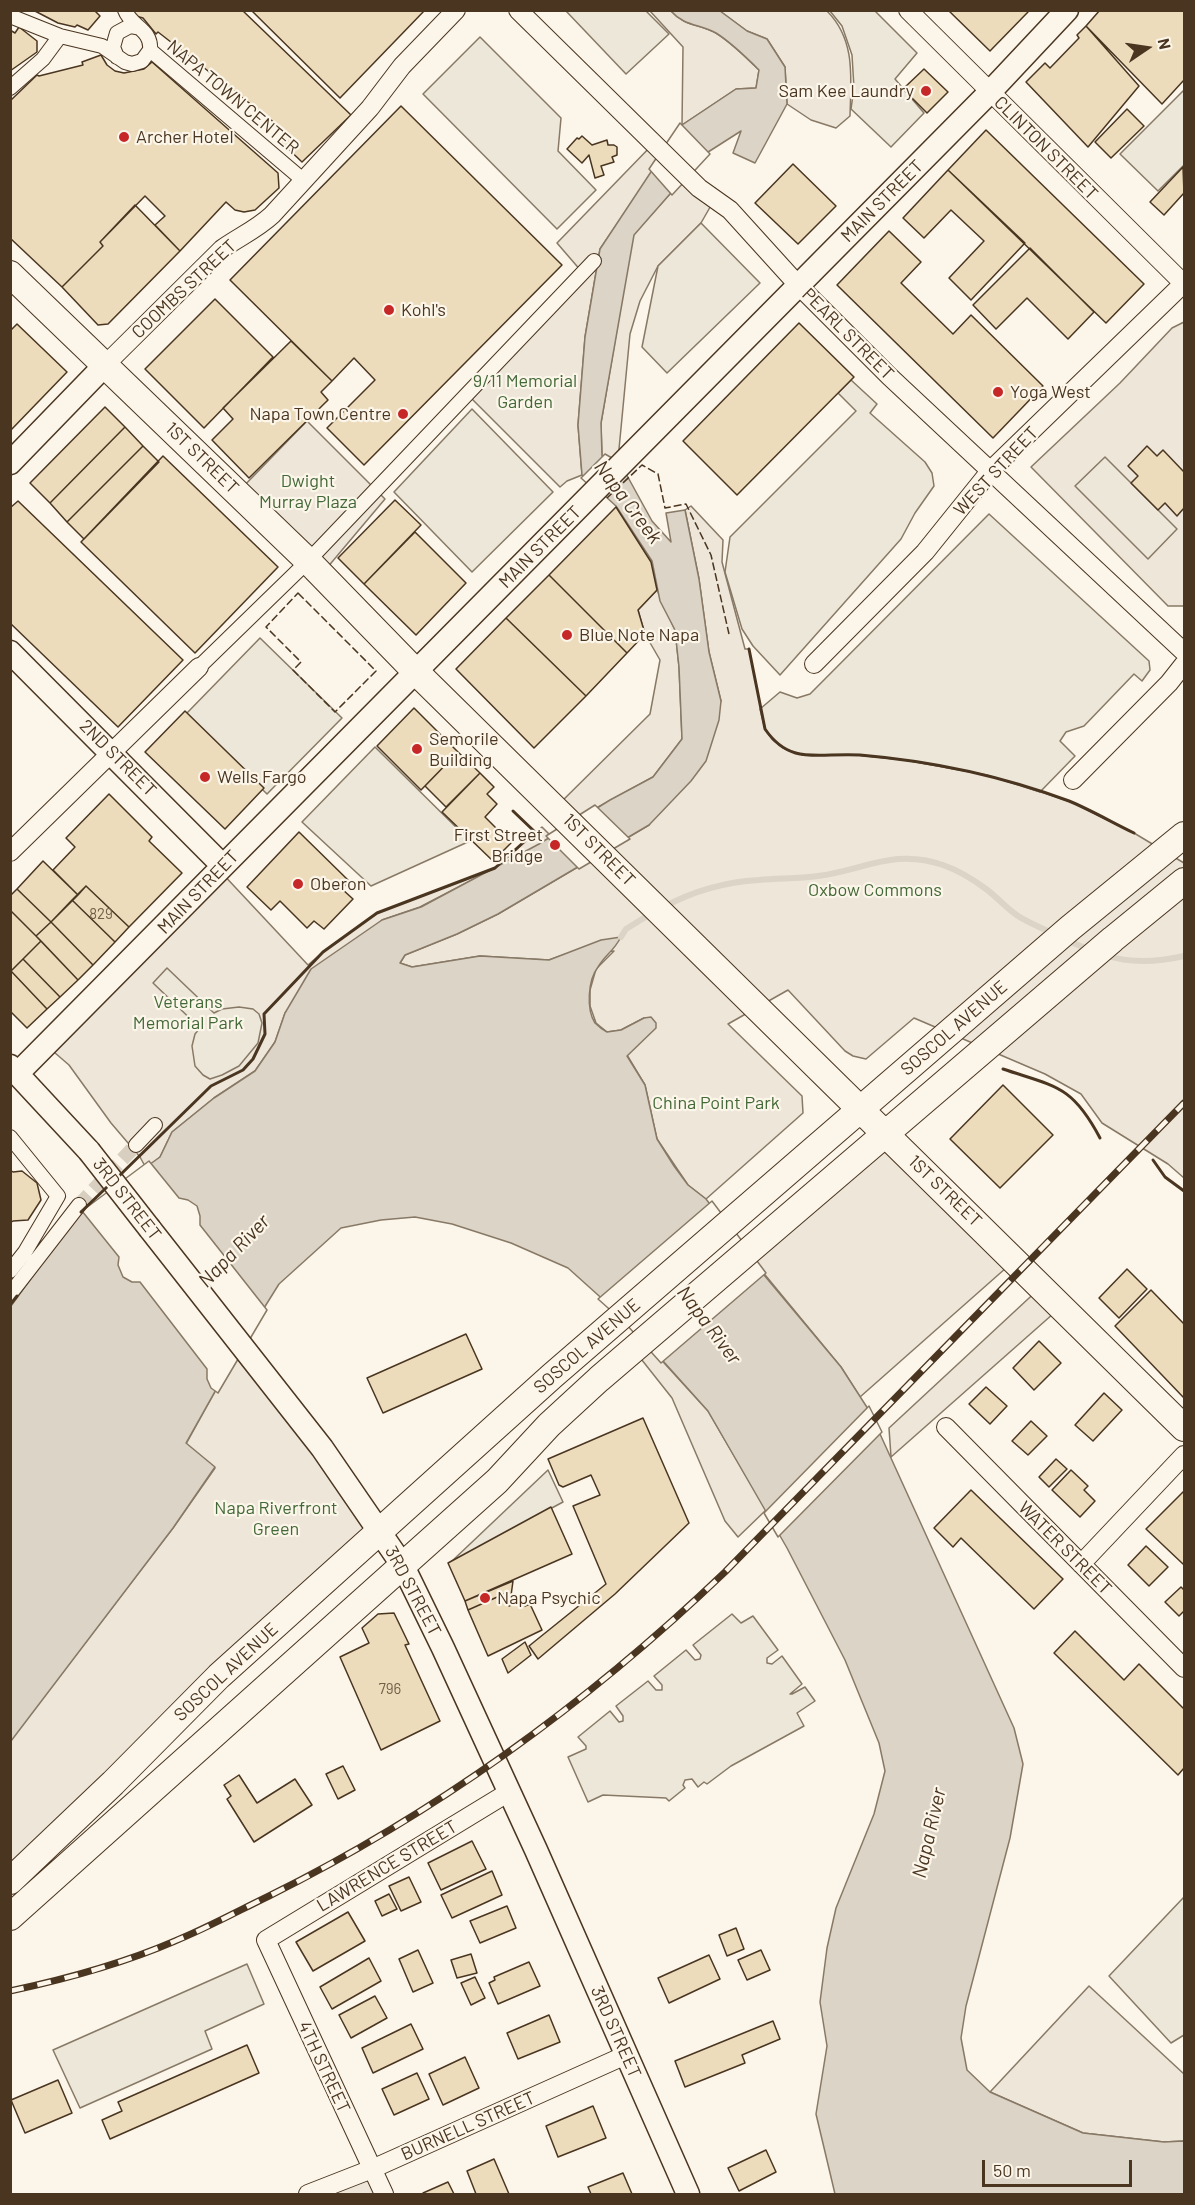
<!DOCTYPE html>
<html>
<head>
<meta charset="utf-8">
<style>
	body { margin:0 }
	#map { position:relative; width:1195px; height:2205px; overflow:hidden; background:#fbf6e9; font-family:Barlow,sans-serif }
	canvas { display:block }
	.frame { position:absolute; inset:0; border:12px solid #4a3520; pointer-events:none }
	.north { position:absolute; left:1117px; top:18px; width:60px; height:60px; -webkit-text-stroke:4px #fbf6e9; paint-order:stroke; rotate:77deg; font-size:16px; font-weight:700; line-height:24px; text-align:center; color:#4a3520 }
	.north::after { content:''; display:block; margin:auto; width:21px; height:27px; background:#4a3520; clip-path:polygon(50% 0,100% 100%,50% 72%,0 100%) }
	.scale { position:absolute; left:982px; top:2160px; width:150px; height:27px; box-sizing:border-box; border:3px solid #4a3520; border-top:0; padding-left:8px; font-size:18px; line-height:21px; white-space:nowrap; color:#4a3520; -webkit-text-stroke:4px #fbf6e9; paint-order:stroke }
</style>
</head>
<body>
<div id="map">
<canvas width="1195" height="2205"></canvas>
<div class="frame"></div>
<div class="north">N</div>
<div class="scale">50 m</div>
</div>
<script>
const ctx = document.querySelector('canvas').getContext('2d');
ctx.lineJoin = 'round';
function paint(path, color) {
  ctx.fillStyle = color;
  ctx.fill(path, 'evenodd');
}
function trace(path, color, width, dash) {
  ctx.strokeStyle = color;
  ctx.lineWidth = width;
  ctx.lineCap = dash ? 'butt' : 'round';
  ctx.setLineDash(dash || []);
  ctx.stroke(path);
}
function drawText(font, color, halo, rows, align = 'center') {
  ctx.font = font + ' Barlow,sans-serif';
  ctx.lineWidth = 4.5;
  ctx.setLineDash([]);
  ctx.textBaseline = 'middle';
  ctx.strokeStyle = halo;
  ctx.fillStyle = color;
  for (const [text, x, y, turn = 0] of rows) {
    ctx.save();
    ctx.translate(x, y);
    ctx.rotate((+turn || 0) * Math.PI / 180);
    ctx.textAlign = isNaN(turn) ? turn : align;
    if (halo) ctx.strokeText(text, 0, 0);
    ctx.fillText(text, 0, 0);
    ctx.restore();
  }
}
const green = new Path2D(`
	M650,11H671C684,26 699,24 716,33C732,43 746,57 759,70L756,88L736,89L682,125L683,47Z
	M720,11H827C856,40 851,78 850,116L836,128L811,120L787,104L785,67L767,39L747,31Z
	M654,143L665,154L600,249L585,337L578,425L582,475L567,481L560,487L466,393L582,272L557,243Z
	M687,175L713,202L701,223L658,266L640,301L630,334L617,470L602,457L601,423L633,235Z
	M1184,322V606H1168L1031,467L1120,383L1172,328Z
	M307,421L385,499L321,575L238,492Z
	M691,506L723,540L722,562L745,649H749L765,729L773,740L783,748L803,755H857L905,760L987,775L1023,786L1071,802L1134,833L1184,863V1178L1168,1164L1102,1123L1081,1094L1045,1074L914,1018L866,1059L853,1056L845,1051L788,990L728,1024L802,1096L803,1113L706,1199L688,1185L657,1139L645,1085L627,1055L638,1043L644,1018L621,1030L607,1032L596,1023L590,1006V990L596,969L614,951L566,954L549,960L480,956L412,967L400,963L405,955L457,934L498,914L649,825L721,701L709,652L699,579L685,510Z
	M657,590L675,630L679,667L682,739L653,777L571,822L556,807L650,714L660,660L645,634L638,610Z
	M542,827L553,838L420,907L382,920L285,1013L275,1042L255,1071L214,1098L172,1132L160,1157L146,1168L140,1157L111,1123L69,1065L47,1046L220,871L308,965L323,952L377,913L495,868Z
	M887,1134L1015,1260L860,1397L841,1367L747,1253Z
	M1042,1286L1062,1306L891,1457L889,1428Z
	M644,1341L708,1411L766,1510L738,1537L725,1521L672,1398L634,1350Z
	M241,1345L381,1532L11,1876L10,1741L173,1528L215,1468L186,1444Z
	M1089,1986L1184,2074V2141L1164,2142L1083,2133L990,2092Z
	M372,2169L384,2194H308Z`);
paint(green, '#ede6d9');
trace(green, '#887966', 1.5);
const parking = new Path2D(`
	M566,11H646L669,34L626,74Z
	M830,11H875L917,53L895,79L924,113L891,147L851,109L854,88L852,55L842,26Z
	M480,37L561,118L558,151L596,190L557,229L423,94Z
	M1183,91L1184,93V165L1158,191L1120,154Z
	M701,223L760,283L667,373L642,347L658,266Z
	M851,380L877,404L870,413L925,462L932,473L934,486L915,513L901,539L780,675L753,646L742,629L725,572L730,537L856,411L838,393Z
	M472,409L553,492L472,572L394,492Z
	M1105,457L1177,529L1148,559L1075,486Z
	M989,514L1149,661L1150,670L1142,681L1134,674L1084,726L1066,732L1060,741L1075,756L1040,792L987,775L905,760L857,755H803L783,748L773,740L765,729L760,709L780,692L797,698L810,694Z
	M260,638L342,718L267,794L186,714Z
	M375,747L470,841L371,886L302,822Z
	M167,968L214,1013L222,1009L239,1007L253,1009L259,1014L262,1023L258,1043L239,1066L222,1075L210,1079L203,1075L195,1066L192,1046L195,1034L200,1028L153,983Z
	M548,1470L563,1502L451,1562Z
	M732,1614L741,1623L753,1616L778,1650L767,1658V1663L772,1664L782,1656L802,1684L790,1694H792L805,1687L815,1701L797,1713L804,1726L731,1766L707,1784L704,1782L698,1787L692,1779L685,1780L683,1785L685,1788L669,1801L666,1798L603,1795L588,1802L568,1757L586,1749V1746L578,1737L610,1711L619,1722L623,1721V1716L616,1706L648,1681L656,1690H662V1685L654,1676L686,1650L695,1660L700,1659L701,1655L693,1645Z
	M1184,1897V2035L1171,2043L1109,1976Z
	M247,1964L264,2004L205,2031L212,2049L80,2108L53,2050Z`);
paint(parking, '#ede7d9');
trace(parking, '#887966', 1.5);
const water = new Path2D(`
	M671,11H720L747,31L767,39L785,67L787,104L755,163L733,153L741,131L705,154L634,235L601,423L602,456L624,470L652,521L671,542L666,513L685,510L699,579L709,652L721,701L719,720L706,761L691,781L649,825L498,914L457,934L405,955L400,963L412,967L480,956L549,960L601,940L621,937C613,952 606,954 598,967C588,980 586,1009 595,1023C598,1026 603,1030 607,1032L621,1030L644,1018L651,1017L656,1023V1028L627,1056L645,1085L657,1139L674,1166L688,1185L706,1199L764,1275L841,1367L870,1412L1014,1728L1023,1764L1010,1838L966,2006L961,2038L967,2070L990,2092L1083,2133L1164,2142L1184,2141V2194H835L816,2114L827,2046L820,2002L827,1948L836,1908L874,1814L885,1771L879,1743L845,1660L787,1548L708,1411L628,1322L568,1268L511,1243L452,1224L415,1217L381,1220L341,1228L279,1284L241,1345L186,1443L215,1467L173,1528L11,1741V1306L74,1219L160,1157L172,1132L214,1098L255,1071L275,1042L285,1013L311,969L382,920L421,907L539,844L610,800L653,777L682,739L679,667L675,630L660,601L652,561L616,506L582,475L578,425L585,337L600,249L682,125L736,89L756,88L759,70C746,57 732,43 716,33C699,24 684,26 671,11Z`);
paint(water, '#dcd4c6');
trace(water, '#887966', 1.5);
const pier = new Path2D(`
	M680,123L710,154L672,195L649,169Z
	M605,454L612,458L602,497L581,478Z
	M595,805L630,839L579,869L546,836Z
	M149,1161L179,1198L188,1200L197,1206L200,1216V1225L267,1310L218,1393L211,1388L207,1379V1369L140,1282H132L123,1277L118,1265L119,1257L82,1211Z
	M712,1201L766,1273L661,1363L626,1324L598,1299Z
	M869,1406L882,1432L778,1537L764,1513Z`);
paint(pier, '#fbf6e9');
trace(pier, '#887966', 1.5);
trace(new Path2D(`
	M664,907C693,891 725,882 759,880C779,878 798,879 818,876C864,870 894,848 943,865C957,870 974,880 986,889C997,897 1006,908 1018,916C1029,923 1042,928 1054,934
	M621,937L626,929L652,913
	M1066,940L1090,950
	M1105,955C1131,964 1158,962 1184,956`), '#dcd4c6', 6);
const building = new Path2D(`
	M33,10H94L100,16L88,30L77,25L75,27L58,23Z
	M133,10H242L351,115L302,162L281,142L289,134L158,32L156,34L143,18L132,15Z
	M251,10H425L340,98Z
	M948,10H1026L1028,12L990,51Z
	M1100,10H1184V80L1162,104L1086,26Z
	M1086,26L1139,86L1088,147L1026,82L1045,63L1050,68L1079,38L1077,35Z
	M19,27L37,41V52L10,71V30L15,33Z
	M101,55L107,65L115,71L124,73L144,69L152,62L278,173L279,188L255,210L244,212L235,210L226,202L180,251L155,225L165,216L145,196L100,242L103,246L62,287L10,238V101L37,75L39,76L83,65L82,62Z
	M924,69L948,92L927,113L903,89Z
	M401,106L562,265L364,465L327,428L375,380L354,358L332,381L230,280Z
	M1127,109L1144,126L1111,158L1095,142Z
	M986,130L1144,284L1106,323L948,170Z
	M582,136L592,145L607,140L608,145H614L617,147V155L612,157L614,162L601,166L604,175L595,178L589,155L582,163L567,149L577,138L579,139Z
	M793,164L836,206L798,244L755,203Z
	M1183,167L1184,193L1164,215L1150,202Z
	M948,170L1025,243L971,300L949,278L984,241L951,210L924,238L903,218Z
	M135,205L180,251L108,324L98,325L62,287L103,246L100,242Z
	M889,231L921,262L901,283L953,334L971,315L1043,386L993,438L837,285Z
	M1030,248L1094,312L1068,339L1027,298L996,329L973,305Z
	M215,299L273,357L204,428L145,369Z
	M799,323L854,377L737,495L683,441Z
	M17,324L67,372L10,431V331Z
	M291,341L332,381L321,392L328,400L249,478L212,440L233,419L223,408Z
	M105,407L125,427L50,503L30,483Z
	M125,427L143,446L67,522L50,503Z
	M143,446L159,462L84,539L67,522Z
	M1147,446L1157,456L1163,450L1184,472V508L1177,516L1165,503L1158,510L1131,483L1138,476L1128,466Z
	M163,456L278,567L195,653L81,542Z
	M395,500L421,525L364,584L338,558Z
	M18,501L183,660L118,727L10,623V508Z
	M616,507L651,562L657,590L638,610L645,634L627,653L549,575Z
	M415,532L466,583L416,635L364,584Z
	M549,575L627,653L586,696L506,618Z
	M506,618L586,696L534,748L456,669Z
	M414,708L458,752L421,790L377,746Z
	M185,711L264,788L225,829L145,752Z
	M458,752L480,773L446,807L425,786Z
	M480,773L494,787L487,794L497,804L485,817L511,843L493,861L442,812Z
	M109,794L152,837L149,841L182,873L129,927L86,886L78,895L53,870L75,847L66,838Z
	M299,832L349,881L342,889L353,899L324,929L314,921L307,928L280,901L271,910L247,887Z
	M43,861L78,895L51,922L17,889Z
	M86,886L129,927L115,942L72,900Z
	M17,889L51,922L36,936L10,910V896Z
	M72,900L115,942L93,965L51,922Z
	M10,910L41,941L11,971H10Z
	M51,922L93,965L78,980L36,936Z
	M41,941L78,980L60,997L23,959Z
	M23,959L60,997L47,1009L11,971Z
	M11,971L47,1009L27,1028L10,1011Z
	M1003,1085L1053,1135L1000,1188L950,1139Z
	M10,1170L13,1172L22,1171L37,1183L41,1200L28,1220L13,1221L10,1223Z
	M1127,1269L1147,1289L1119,1318L1099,1298Z
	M1151,1290L1184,1324V1398L1115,1326Z
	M466,1334L482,1369L383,1413L367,1378Z
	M1039,1341L1061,1363L1034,1390L1013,1368Z
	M986,1387L1007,1406L990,1424L969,1404Z
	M1104,1393L1122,1410L1093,1441L1075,1425Z
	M643,1418L689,1523L615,1594L538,1659L529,1646L606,1584L573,1506L600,1495L591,1475L563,1487L559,1485L548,1459Z
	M1031,1421L1047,1436L1028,1455L1012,1441Z
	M1056,1459L1067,1469L1049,1487L1039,1477Z
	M1071,1470L1088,1486L1084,1490L1095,1501L1080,1517L1052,1490Z
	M971,1490L1063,1579L1034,1609L961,1538L953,1547L934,1528Z
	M1184,1491V1563L1183,1564L1146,1529Z
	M551,1507L572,1554L465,1601L448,1563Z
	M1146,1546L1168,1567L1149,1586L1128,1565Z
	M513,1581L510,1603L504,1594L468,1610L465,1601Z
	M1181,1587L1184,1590V1611L1179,1616L1165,1602Z
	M504,1594L509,1606L522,1600L525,1606L530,1604L542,1630L488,1656L468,1610Z
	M394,1613L409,1644L405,1645L440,1721L381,1750L340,1657L369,1643L362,1628L378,1614Z
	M1075,1631L1124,1680L1139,1664L1184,1709V1768L1178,1775L1054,1653Z
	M525,1642L531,1655L508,1673L502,1659Z
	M343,1766L355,1790L338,1799L326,1774Z
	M239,1775L257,1803L295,1779L312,1805L254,1842L227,1799L231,1796L224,1785Z
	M472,1841L486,1869L441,1890L428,1863Z
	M492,1871L502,1895L452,1918L441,1895Z
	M409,1877L421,1902L401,1911L389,1886Z
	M389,1894L397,1909L382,1916L375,1901Z
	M507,1906L516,1928L480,1943L470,1921Z
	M348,1912L365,1941L313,1971L296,1942Z
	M736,1928L744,1949L727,1956L719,1935Z
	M418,1950L433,1983L413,1992L399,1959Z
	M761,1950L770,1970L747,1980L738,1960Z
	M471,1954L477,1973L457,1978L451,1960Z
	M709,1955L720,1979L669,2003L658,1978Z
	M369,1958L381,1981L332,2009L320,1987Z
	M529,1962L540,1986L498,2004L489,1983L495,1980L494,1977Z
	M475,1977L485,1998L471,2005L461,1983Z
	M375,1996L387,2018L351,2038L339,2015Z
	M549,2015L560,2042L518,2059L507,2033Z
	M773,2021L780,2039L742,2055L745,2063L685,2087L675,2061Z
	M411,2024L423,2049L373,2073L362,2048Z
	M247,2045L259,2073L110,2139L102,2120L122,2111L118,2102Z
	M465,2057L479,2088L443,2105L429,2074Z
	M417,2073L429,2099L394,2115L382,2089Z
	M58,2080L72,2113L25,2133L11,2100Z
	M593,2106L606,2138L558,2157L546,2126Z
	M766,2150L776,2172L739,2191L728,2168Z
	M494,2159L509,2194H476L467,2171Z
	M623,2173L632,2194H591L588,2187Z
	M448,2182L454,2194H424L423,2193Z`);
paint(building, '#ecdcbc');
trace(building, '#4a3520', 1.5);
trace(new Path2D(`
	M79,1205L136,1145`), '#d8cfc1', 14, [14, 7]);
const pedestrian = new Path2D(`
	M125,10C131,27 152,29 150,50
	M10,16L60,36L102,46L125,62L132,64L142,61L150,50L303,180
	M117,57L113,47L117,33L130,26L140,28
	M10,88L43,59L60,36
	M199,667L308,561L594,261
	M10,1137L58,1196L25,1252L10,1271
	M136,1145L155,1125
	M10,1294L79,1205`);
const minor = new Path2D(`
	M518,10L699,188L730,210L798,285L889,376L1184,652
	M908,10L1184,284
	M106,364L222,249C239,237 257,229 272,215L370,108L402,66L456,10
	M814,664L925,552L991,470L1184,283
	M1073,780L1169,683L1184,664
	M10,852L199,667
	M946,1427L1184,1668
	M1081,1564L1184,1455
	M308,2194L372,2169L626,2055
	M384,2194L266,1940L509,1792`);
const tertiary = new Path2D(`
	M10,463L106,364
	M10,652L223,866
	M10,1066L89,1151
	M18,1073L990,92L1067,10
	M150,1229L322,1448L403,1566L443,1648L536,1850L688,2194`);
const secondary = new Path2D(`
	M10,274L308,561L415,671L1184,1428
	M10,1881L113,1783L219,1676L552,1376L1070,928L1184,835
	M10,1917L497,1481L549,1425L599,1379L1113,939L1184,881`);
trace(pedestrian, '#4a3520', 16);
trace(minor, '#4a3520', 20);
trace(tertiary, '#4a3520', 25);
trace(secondary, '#4a3520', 28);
trace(pedestrian, '#fbf6e9', 14);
trace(minor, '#fbf6e9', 18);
trace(tertiary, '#fbf6e9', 22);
trace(secondary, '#fbf6e9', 26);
const rail = new Path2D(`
	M10,1991C66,1979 122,1964 175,1941C207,1928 238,1911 269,1896C438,1812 589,1702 725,1572L1184,1103`);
trace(rail, '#4a3520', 7);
trace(rail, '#fbf6e9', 4.5, [14]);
const tertiaryBridge = new Path2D(`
	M89,1151L150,1229`);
trace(tertiaryBridge, '#4a3520', 25, []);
trace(tertiaryBridge, '#fbf6e9', 22);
trace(new Path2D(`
	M607,498L642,465L658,474L665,508L686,504L711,555L729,634
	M298,593L376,671L335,712L293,670L301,662L266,627Z`), '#4a3520', 1.5, [8, 3]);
trace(new Path2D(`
	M749,649L765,729C791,767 820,752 860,755C931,761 1002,776 1069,801C1091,810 1113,823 1134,833
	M1003,1069C1056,1087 1072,1085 1100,1138
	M1153,1160L1165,1177L1184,1191
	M118,1177L211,1086L243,1070L253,1059L265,1034L264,1014L323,952L377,913L495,868L535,832L513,811
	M81,1212L107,1187
	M10,1305L17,1296`), '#4a3520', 3);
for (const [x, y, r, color] of [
	[926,91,6,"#c62828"],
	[124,137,6,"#c62828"],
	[389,310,6,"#c62828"],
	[998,392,6,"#c62828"],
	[403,414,6,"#c62828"],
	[567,635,6,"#c62828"],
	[417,749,6,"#c62828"],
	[205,777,6,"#c62828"],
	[555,845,6,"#c62828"],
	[298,884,6,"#c62828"],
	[485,1598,6,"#c62828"]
]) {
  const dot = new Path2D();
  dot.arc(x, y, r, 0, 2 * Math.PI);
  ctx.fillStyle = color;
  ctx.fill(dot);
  trace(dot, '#fbf6e9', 2);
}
drawText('15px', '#725f47', null, [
	["829",101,914],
	["796",390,1689]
]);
drawText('18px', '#4a3520', '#fbf6e9', [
	["Sam Kee Laundry",914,91,"right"],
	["Archer Hotel",136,137],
	["Kohl's",401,310],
	["Yoga West",1010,392],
	["Napa Town Centre",391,414,"right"],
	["Blue Note Napa",579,635],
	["Semorile",429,739],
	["Building",429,760],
	["Wells Fargo",217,777],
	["First Street",543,835,"right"],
	["Bridge",543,856,"right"],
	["Oberon",310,884],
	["Napa Psychic",497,1598]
], 'left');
drawText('18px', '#4a3520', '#fbf6e9', [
	["NAPA TOWN CENTER",233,97,40],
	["CLINTON STREET",1046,148,45],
	["MAIN STREET",882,201,-45],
	["COOMBS STREET",184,289,-43],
	["PEARL STREET",848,334,45],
	["1ST STREET",202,458,44],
	["WEST STREET",996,471,-47],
	["MAIN STREET",540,547,-45],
	["2ND STREET",118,758,45],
	["1ST STREET",599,850,45],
	["MAIN STREET",198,892,-46],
	["SOSCOL AVENUE",954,1028,-41],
	["1ST STREET",945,1191,44],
	["3RD STREET",127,1199,52],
	["SOSCOL AVENUE",587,1346,-41],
	["WATER STREET",1065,1548,45],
	["3RD STREET",413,1591,62],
	["SOSCOL AVENUE",226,1672,-43],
	["LAWRENCE STREET",387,1866,-31],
	["3RD STREET",616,2032,66],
	["4TH STREET",324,2067,65],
	["BURNELL STREET",468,2126,-24]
]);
drawText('18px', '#436837', '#fbf6e9', [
	["9/11 Memorial",525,381],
	["Garden",525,402],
	["Dwight",308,481],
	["Murray Plaza",308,502],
	["Oxbow Commons",875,890],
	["Veterans",188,1002],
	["Memorial Park",188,1023],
	["China Point Park",716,1103],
	["Napa Riverfront",276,1508],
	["Green",276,1529]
]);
drawText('italic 20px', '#4a3520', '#fbf6e9', [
	["Napa Creek",628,502,53],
	["Napa River",234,1251,-46],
	["Napa River",709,1325,53],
	["Napa River",929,1833,-77]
]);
</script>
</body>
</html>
